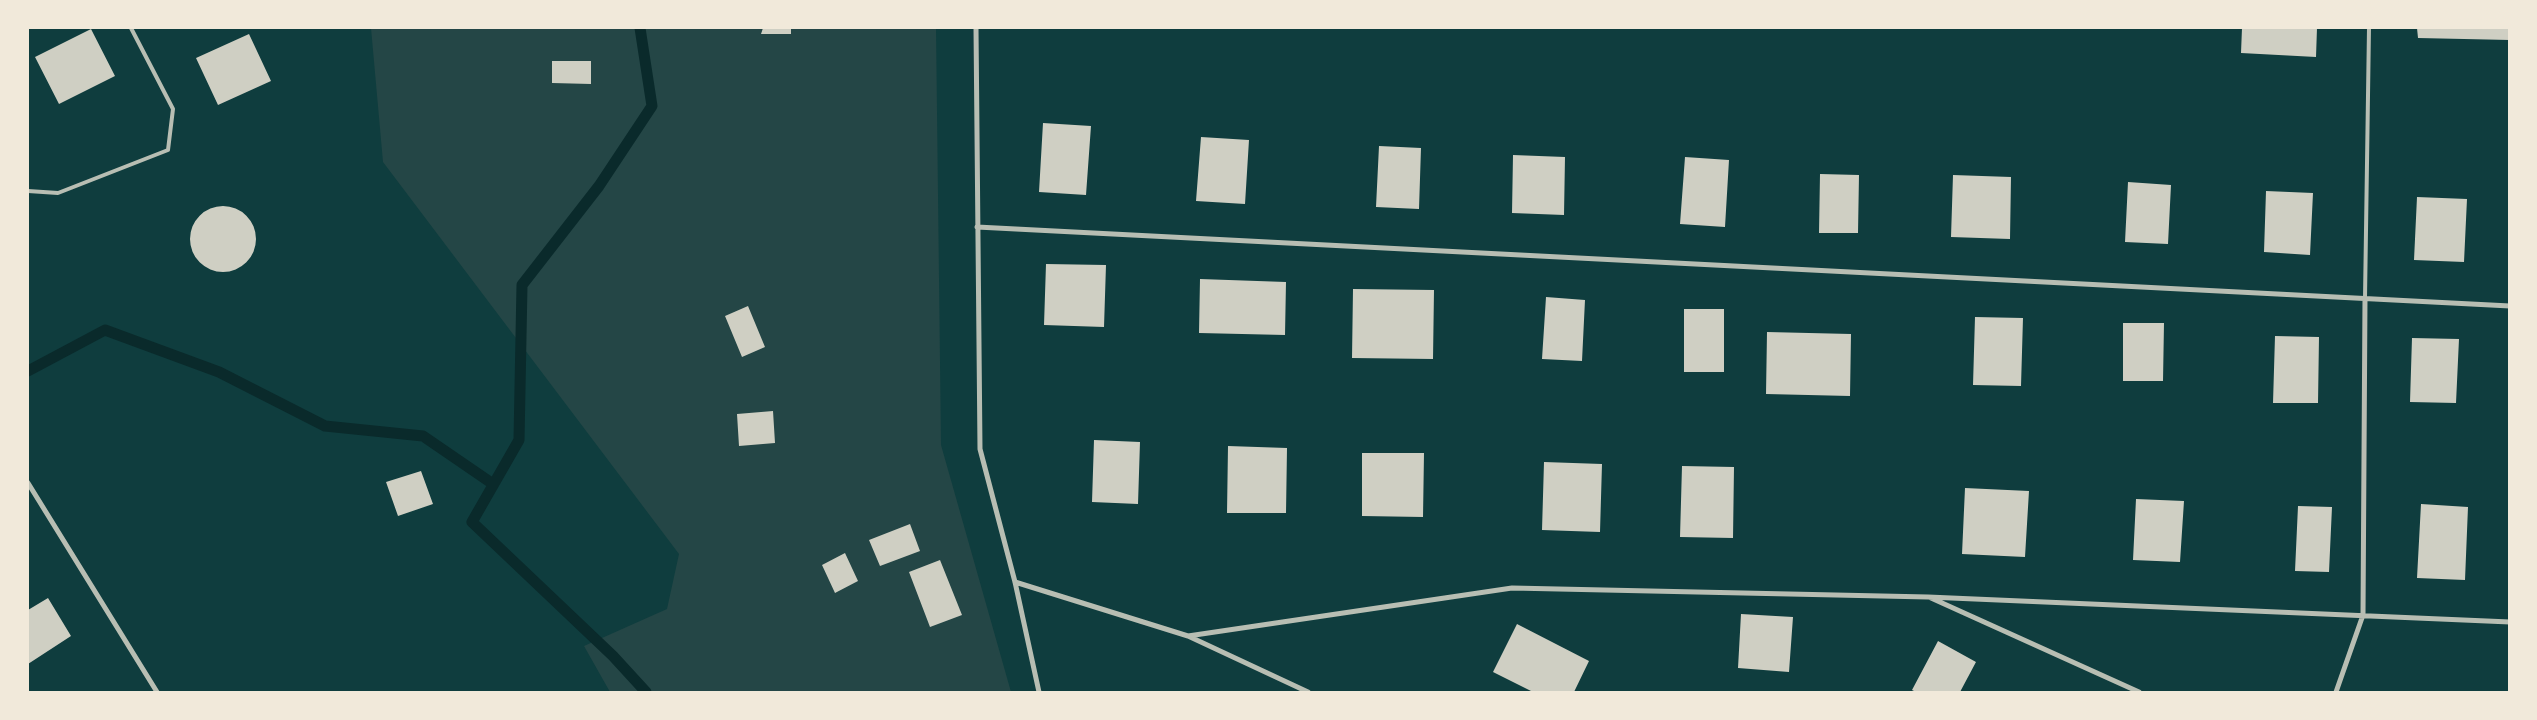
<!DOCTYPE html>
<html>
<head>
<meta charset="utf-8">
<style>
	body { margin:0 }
	#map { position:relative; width:2537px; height:720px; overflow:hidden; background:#0f3d3e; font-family:Mulish,sans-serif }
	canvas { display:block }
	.frame { position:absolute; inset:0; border:29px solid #f1e9da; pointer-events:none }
</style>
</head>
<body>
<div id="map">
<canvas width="2537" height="720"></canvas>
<div class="frame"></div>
</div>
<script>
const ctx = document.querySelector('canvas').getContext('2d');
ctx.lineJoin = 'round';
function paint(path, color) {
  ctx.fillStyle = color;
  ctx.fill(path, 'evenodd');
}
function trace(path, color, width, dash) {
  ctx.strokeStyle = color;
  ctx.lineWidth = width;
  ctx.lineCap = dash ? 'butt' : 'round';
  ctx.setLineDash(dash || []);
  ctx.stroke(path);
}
paint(new Path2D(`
	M371,28H936L941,445L1011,692H610L584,646L667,609L679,554L383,162Z`), '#244646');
trace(new Path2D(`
	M640,28L652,106L599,186L522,285L519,440L472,522L613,656L646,692
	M28,371L105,330L219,372L325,426L423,436L493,484`), '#0a2a2b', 11);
paint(new Path2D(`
	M763,28H791V34H761Z
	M2242,28H2317L2316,57L2241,53Z
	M2417,28H2510V40L2418,38Z
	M91,29L115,76L59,104L35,57Z
	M249,34L271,81L218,105L196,58Z
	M552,61H591V84L552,83Z
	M1043,123L1091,126L1086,195L1039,192Z
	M1201,137L1249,140L1245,204L1196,201Z
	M1379,146L1421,148L1419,209L1376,207Z
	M1513,155L1565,157L1564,215L1512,213Z
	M1685,157L1729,160L1725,227L1680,224Z
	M1820,174L1859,175L1858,233H1819Z
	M1953,175L2011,177L2010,239L1951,237Z
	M2128,182L2171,185L2168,244L2125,242Z
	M2266,191L2313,193L2310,255L2264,252Z
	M2417,197L2467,199L2464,262L2414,260Z
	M190 239a33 33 0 1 1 66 0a33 33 0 1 1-66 0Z
	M1046,264L1106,265L1104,327L1044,325Z
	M1200,279L1286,282L1285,335L1199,333Z
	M1353,289L1434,290L1433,359L1352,358Z
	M1546,297L1585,300L1582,361L1542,359Z
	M748,306L765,347L742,357L725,316Z
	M1684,309H1724V372H1684Z
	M1975,317L2023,318L2021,386L1973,385Z
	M2123,323H2164L2163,381H2123Z
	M1767,332L1851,334L1850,396L1766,394Z
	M2275,336L2319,337L2318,403H2273Z
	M2412,338L2459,339L2456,403L2410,402Z
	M773,411L775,443L739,446L737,414Z
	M1094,440L1140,442L1138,504L1092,502Z
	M1228,446L1287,448L1286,513H1227Z
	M1362,453H1424L1423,517L1362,516Z
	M1544,462L1602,464L1600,532L1542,530Z
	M1682,466L1734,467L1733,538L1680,537Z
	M421,471L433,504L398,516L386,482Z
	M1965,488L2029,491L2025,557L1962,554Z
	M2136,499L2184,501L2180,562L2133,560Z
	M2421,504L2468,507L2465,580L2417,578Z
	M2298,506L2332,507L2329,572L2295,571Z
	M910,524L920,551L880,566L869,540Z
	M845,553L858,581L835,593L822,565Z
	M940,560L962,615L930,627L909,572Z
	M48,598L71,636L28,664V610Z
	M1741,614L1793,617L1789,672L1738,668Z
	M1517,624L1589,661L1574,692H1533L1493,672Z
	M1938,641L1976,662L1960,692H1916L1912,690Z`), '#cfcfc3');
trace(new Path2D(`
	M28,191L58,193L168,150L173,109L131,28
	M2365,298L2369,28`), '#b8beb3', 4);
trace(new Path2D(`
	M976,28L980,449L1015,582L1039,692
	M977,227L2510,306
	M28,483L157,692
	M1015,582L1188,636L1308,692
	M1931,598L2139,692
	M1188,636L1512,588L1928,597L2510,622
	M2336,692L2363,615L2365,298`), '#b8beb3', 5);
</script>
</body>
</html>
